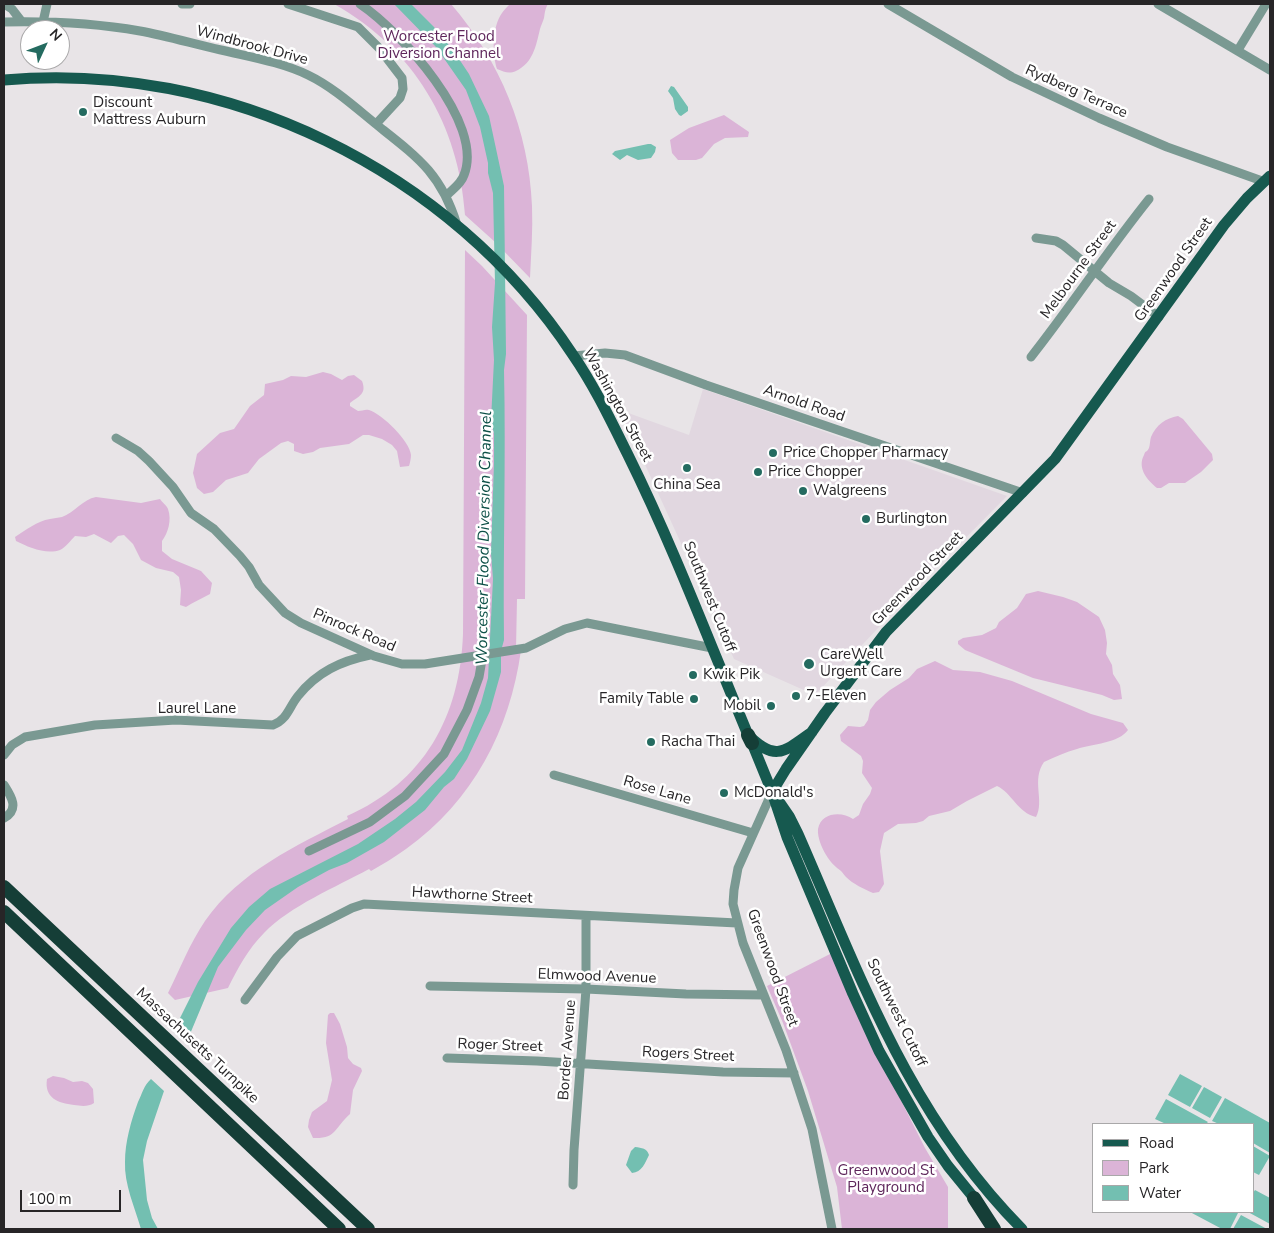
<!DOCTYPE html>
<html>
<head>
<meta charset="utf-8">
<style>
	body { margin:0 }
	#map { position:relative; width:1274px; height:1233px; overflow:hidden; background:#e8e4e7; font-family:"Nunito Sans",sans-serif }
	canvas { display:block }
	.frame { position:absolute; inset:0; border:5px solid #272527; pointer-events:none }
	.legend { position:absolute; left:1092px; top:1123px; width:162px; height:90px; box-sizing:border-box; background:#fff; border:1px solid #a9a8a9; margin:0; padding:6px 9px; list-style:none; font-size:15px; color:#272527 }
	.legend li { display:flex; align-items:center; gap:10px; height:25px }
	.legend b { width:25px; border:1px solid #a9a8a9 }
	.north { position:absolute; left:20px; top:20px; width:50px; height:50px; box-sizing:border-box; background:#fff; border:1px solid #a9a8a9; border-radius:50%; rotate:47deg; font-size:14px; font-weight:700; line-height:20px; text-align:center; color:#272527 }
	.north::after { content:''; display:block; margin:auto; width:18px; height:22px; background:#246b60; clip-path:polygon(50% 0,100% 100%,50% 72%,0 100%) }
	.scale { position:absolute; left:20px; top:1190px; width:101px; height:22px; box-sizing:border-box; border:2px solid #272527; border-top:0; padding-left:6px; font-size:15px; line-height:18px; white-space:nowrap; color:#272527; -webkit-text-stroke:4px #fff; paint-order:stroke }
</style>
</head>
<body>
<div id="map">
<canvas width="1274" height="1233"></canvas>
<div class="frame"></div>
<ul class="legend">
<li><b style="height:6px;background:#16594f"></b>Road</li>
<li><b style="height:14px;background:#dbb4d7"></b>Park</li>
<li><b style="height:14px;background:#73bfb1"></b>Water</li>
</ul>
<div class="north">N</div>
<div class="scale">100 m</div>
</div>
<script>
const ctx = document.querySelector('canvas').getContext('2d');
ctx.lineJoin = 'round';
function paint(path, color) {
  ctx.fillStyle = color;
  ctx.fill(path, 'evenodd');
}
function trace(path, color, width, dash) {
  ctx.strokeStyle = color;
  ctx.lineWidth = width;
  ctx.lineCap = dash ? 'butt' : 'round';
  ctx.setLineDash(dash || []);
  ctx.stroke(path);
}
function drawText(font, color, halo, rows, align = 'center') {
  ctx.font = font + ' "Nunito Sans",sans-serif';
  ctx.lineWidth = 5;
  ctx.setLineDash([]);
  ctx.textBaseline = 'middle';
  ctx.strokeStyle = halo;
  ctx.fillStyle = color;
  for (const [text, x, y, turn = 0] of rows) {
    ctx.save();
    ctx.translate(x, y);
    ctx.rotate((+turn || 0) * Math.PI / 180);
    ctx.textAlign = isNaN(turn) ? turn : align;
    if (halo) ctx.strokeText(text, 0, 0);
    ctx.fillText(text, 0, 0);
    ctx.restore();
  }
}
paint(new Path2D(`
	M703,389L1007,496L911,593L815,695L734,659L620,410L689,435Z`), '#e1d7e0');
paint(new Path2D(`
	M334,4H451C500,61 529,130 532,206C533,230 531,254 530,278L495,242L465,215C459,125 414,49 334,4Z
	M510,4H548C545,9 545,12 544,18C543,22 541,25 540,29C536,46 533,63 516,71C509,74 504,72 497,69C492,53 492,27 502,13C504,10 507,7 510,4Z
	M724,115L749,132L748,137L725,138L714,144L702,158L696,160H678L672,153L670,140L689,128Z
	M465,250L482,266L527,315L525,599H517L516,649L521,650C510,730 473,801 406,849C395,857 383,864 371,871L369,869C336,887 290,906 264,933C248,949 238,968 228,988L175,1000L168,993C180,969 190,943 205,921C240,871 296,846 348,819L347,816C424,782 460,717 463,634Z
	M323,372L331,374L342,380L348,376L354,375L362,381C367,394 359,396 350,403V406L358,411C362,411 365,409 369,410C382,414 410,441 411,455C411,458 410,463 409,466L400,467L397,451L392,445L382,439L369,435H363L349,444L320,448L313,452L303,454L294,451V444L288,441L281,443L259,459L248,473L226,480L213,492L204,494L197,488L193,473L197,454L220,433L234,429L250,406L264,395L265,384L283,380L291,376L306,377Z
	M1178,416L1183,419L1212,454L1213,460L1201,472L1185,483H1169L1161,488H1157C1147,480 1137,468 1144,455C1146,449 1146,454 1149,448C1150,445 1150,440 1151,437C1156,425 1166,418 1178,416Z
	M96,497L141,503L160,499C162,502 167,506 168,509C172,520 168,533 162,541V551L172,559L201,571L212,583L210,594C203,598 193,602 186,607L180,605L181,590L179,577L173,572L156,568L141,560L133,544L124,535L118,536L111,543L94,534L86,537L75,536C71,540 65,548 60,550C46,555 28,547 16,541L15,537C26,530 37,521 50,519C54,518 58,518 62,517C74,513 83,499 96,497Z
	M1038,591L1063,597L1077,602L1099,617L1105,630L1107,643L1106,654L1112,665L1113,674L1120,685L1122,699L1114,700L1102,695L1033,678L965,650L958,644V641L963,638L982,635L996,628L999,622L1017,608L1026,594Z
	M935,661L953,670L980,672L1012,681L1091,714L1123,723L1128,730C1119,743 1092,744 1077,749C1066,752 1055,757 1044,762C1031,780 1045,801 1036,817C1018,813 1011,792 997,786L967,801L950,811L929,816L923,821L916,823L898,824L884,833L880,851L884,884L879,892L873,893C864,889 853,884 846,877C844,875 843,873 841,871C836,867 832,864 828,858C823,851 817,838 818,829C821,812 842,811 853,819L859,815L863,804L870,794L872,788L862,773L863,761L861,756L841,741L840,735L848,726L860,727L864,726L868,720L870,710L876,702L890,690L909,678L917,669Z
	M834,952L862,1023L925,1148L948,1187V1229H842L837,1187L808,1091L783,1023L767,986Z
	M330,1013H334L340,1024L347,1047L348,1058L353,1064L361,1068L362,1071L353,1090L350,1114C334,1128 337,1139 313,1138L308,1127L309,1120L312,1112L327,1101L332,1080L326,1043L328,1015Z
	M53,1076L64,1078L73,1082L82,1081L88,1083L93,1089L94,1103C88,1107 81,1106 74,1105C58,1103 44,1098 47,1079Z`), '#dbb4d7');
paint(new Path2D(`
	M394,4H411L434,27L453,50L469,74L489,116L504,186L506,354L504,370C506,460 503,550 504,640L501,651V672L490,711L467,759L454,779L444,787L425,810L384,842L347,863L329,870L298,887L265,910L246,930L218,967L190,1034L178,1022L198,982L231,928L249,907L270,889L358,844L395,819L416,802L445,772L462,750L481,703L488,678L493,579L491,553L494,463V434L491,420L494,360L492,327L495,283L493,193L488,173V163L480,127L466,90L436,47Z
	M671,86L674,87L688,107V111L681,116L679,115L675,109L673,98L668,91Z
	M648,144H651L656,147L655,152L651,158L638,160L627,155L620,160L612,154L615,151Z
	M1180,1074L1202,1086L1190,1107L1168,1095Z
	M151,1079L164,1091L147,1141L143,1160L147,1200L152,1218L158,1229H141C135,1208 124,1184 125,1162C125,1142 131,1121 138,1102C142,1094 144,1085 151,1079Z
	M1204,1087L1222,1097L1210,1118L1192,1108Z
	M1225,1098L1270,1123V1153L1253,1143V1124H1219L1212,1121Z
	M1166,1099L1208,1122L1206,1124H1166L1155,1119Z
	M1253,1146L1270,1156L1259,1175L1253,1172Z
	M635,1147C642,1148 647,1148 649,1155C645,1163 642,1172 632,1173L626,1165L631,1151Z
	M1255,1190L1270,1198V1224L1248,1212H1253V1193Z
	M1190,1212H1236L1238,1213L1230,1229H1222Z
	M1241,1215L1267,1229H1233Z`), '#73bfb1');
trace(new Path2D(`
	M4,4L12,9L22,22
	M182,4H190
	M288,4L358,27L379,48L402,78L403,89L400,98L376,124
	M360,4C400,31 485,123 464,175C461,184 453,189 447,195
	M888,4L1012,77L1099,118L1167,147L1265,182
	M1158,4L1270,70
	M4,22C49,21 95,23 140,31C167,36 194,44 221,50C250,57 281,62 308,75C335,88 358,110 382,129C420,159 442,176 457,225
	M43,22L47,4
	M1238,50L1266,4
	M1036,238L1056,241L1063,245L1109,283L1131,296L1159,317
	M574,356L605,353L625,355L706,385L1023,493
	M1031,357C1072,305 1108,250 1149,199
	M116,438L138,451L149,461L173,487L191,513L214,529L240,556L249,567L259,585L285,613L301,623L374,656L402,664H425L526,648L565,629L587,623L712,648
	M4,755L12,745L25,737L95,725L176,720L273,725C287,720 289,707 298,696C317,672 341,661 370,655
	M554,775L753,833
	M4,785C11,796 20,809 4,818
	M772,792L738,868L734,890L733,904L743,943L786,1050L812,1129L832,1229
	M309,851L370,822L405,796L444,754L467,710L479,677L483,654
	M430,986L586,989L686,994L764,995
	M245,1000L277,957L297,936L352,908L364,904L737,923
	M447,1058L537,1061L723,1072L794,1073
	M573,1185L574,1150L586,989V916`), '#7a9992', 9);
trace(new Path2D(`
	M4,80C225,60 451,170 573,355C595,387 611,421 628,455C673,546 709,641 748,735C775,762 784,752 812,732
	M752,743L772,792L787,837L853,994L879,1051L928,1137L948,1166L979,1204
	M772,792L786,769L825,713L886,632L1055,459L1224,225L1247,198L1270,176
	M778,800L789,816L798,834C861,978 909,1115 1022,1229`), '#16594f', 11);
trace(new Path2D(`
	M748,735L752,743
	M4,887L368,1229
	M4,912L339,1229
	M974,1198L994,1229`), '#153e37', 14);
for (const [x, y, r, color] of [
	[83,112,5,"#246b60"],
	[773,453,5,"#246b60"],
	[687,468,5,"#246b60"],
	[758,472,5,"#246b60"],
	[803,491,5,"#246b60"],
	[866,519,5,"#246b60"],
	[809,664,6,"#246b60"],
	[693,675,5,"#246b60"],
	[796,696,5,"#246b60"],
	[694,699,5,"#246b60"],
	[771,706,5,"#246b60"],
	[651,742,5,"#246b60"],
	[724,793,5,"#246b60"]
]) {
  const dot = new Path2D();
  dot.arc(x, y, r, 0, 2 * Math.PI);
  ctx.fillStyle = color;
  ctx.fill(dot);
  trace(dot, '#fff', 2);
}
drawText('15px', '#5e265b', '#fff', [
	["Worcester Flood",439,37],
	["Diversion Channel",439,54],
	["Greenwood St",886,1171],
	["Playground",886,1188]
]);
drawText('15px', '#272527', '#fff', [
	["Windbrook Drive",252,46,15],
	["Rydberg Terrace",1076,92,24],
	["Melbourne Street",1079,270,-54],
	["Greenwood Street",1174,270,-55],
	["Arnold Road",804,404,19],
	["Washington Street",617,405,61],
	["Greenwood Street",918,579,-46],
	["Southwest Cutoff",709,597,68],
	["Pinrock Road",354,631,23],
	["Laurel Lane",197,709],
	["Rose Lane",657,791,16],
	["Hawthorne Street",472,896,3],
	["Greenwood Street",772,968,70],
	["Elmwood Avenue",597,977,2],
	["Southwest Cutoff",896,1013,64],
	["Massachusetts Turnpike",197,1046,43],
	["Roger Street",500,1046,2],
	["Border Avenue",568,1050,-86],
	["Rogers Street",688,1055,3]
]);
drawText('15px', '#272527', '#fff', [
	["Discount",93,103],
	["Mattress Auburn",93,120],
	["Price Chopper Pharmacy",783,453],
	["Price Chopper",768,472],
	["China Sea",687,485,"center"],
	["Walgreens",813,491],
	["Burlington",876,519],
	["CareWell",820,655],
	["Urgent Care",820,672],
	["Kwik Pik",703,675],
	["7-Eleven",806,696],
	["Family Table",684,699,"right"],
	["Mobil",761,706,"right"],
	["Racha Thai",661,742],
	["McDonald's",734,793]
], 'left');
drawText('italic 16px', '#0d5047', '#fff', [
	["Worcester Flood Diversion Channel",485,538,-89]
]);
</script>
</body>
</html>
